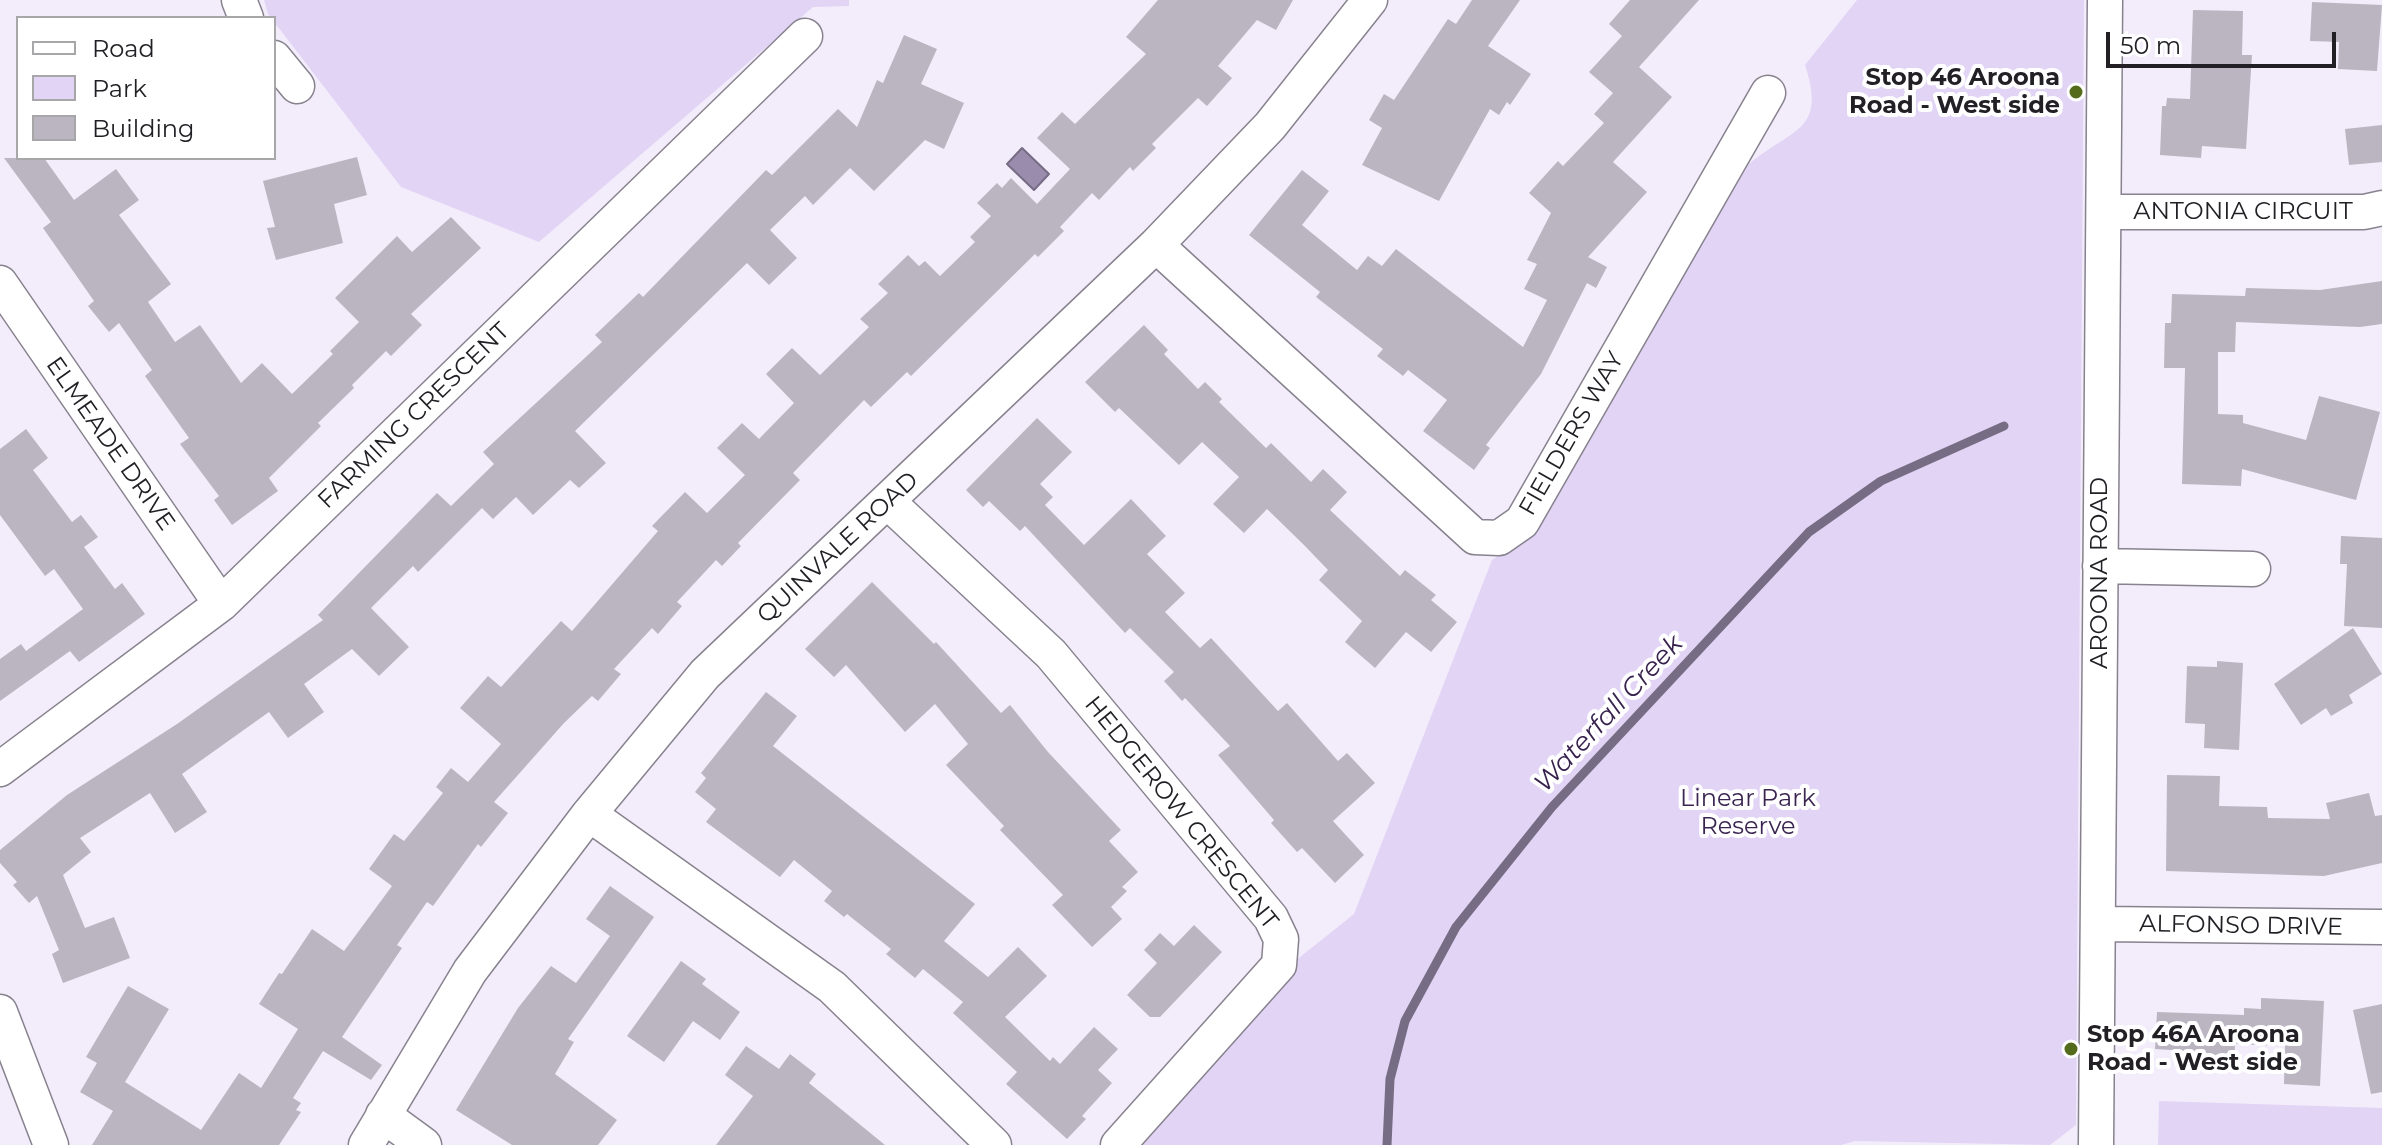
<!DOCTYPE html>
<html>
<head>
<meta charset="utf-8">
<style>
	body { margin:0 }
	#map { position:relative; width:2382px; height:1145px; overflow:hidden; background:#f3edfb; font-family:Montserrat,sans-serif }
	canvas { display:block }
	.legend { position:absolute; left:16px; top:16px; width:260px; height:144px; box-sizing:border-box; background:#fff; border:2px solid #a7a6a8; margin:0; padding:10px 14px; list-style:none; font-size:24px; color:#222025 }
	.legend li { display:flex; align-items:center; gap:16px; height:40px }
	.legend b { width:40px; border:2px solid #a7a6a8 }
	.scale { position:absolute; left:2106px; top:32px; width:230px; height:36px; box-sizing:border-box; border:4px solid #222025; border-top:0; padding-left:10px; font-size:24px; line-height:28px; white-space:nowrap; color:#222025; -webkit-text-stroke:6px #fff; paint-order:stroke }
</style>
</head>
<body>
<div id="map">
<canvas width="2382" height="1145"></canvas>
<ul class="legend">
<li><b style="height:10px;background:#fff"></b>Road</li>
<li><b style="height:22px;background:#e2d4f5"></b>Park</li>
<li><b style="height:22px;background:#bbb5c2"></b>Building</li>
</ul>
<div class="scale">50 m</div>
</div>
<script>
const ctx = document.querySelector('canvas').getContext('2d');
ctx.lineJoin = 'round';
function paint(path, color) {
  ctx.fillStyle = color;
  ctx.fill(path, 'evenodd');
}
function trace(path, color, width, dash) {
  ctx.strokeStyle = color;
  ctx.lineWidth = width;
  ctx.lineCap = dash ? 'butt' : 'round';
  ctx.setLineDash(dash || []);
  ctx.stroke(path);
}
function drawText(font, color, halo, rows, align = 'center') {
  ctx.font = font + ' Montserrat,sans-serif';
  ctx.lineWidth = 8;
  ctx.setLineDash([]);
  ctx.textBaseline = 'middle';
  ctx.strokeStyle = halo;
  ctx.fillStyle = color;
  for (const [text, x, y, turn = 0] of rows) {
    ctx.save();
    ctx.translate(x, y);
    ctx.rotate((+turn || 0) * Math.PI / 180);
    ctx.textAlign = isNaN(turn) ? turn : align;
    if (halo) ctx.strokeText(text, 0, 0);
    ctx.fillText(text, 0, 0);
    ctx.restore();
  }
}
paint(new Path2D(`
	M264,0H849V6L813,7L539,242L401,187L268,14Z
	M1857,0H2084L2076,1125L2050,1145L1855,1141L1841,1145H1136L1295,961L1354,914L1492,560L1526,538L1749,164C1792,128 1827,132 1805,65Z
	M2159,1101L2382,1108V1145H2158Z`), '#e2d4f5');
const water = new Path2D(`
	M1022,148L1049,174L1034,190L1007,164Z`);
paint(water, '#9a8cac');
trace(water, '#766c84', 2);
trace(new Path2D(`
	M1387,1145L1390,1079L1405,1021L1456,927L1552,807L1809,532L1881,481L2004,426`), '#766c84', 9);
paint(new Path2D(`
	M1158,0H1293L1276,30L1257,20L1218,66L1232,78L1207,106L1198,98L1152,144L1156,148L1133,171L1130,167L1099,200L1092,193L1060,227L1064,231L1038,257L1035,254L911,376L907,372L871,407L864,400L793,473L800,480L738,543L741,546L722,566L716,560L677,602L682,606L658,634L652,628L614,669L621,674L598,701L592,696L564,723L494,802L508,813L481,847L478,844L433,906L427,902L397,945L402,948L342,1037L382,1065L371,1080L323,1051L293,1098L301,1103L296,1110L301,1112L279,1145H92L113,1111L80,1092L97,1063L86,1057L128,986L169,1009L125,1082L201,1130L239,1073L261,1088L298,1029L259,1004L279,973L282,974L312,929L344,951L392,886L369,869L394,834L404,841L443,793L436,787L451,768L468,782L501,744L460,708L488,676L501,687L561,621L572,631L658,531L652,526L685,492L707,513L745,475L717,448L742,423L759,439L794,403L766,374L792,348L820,375L869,327L860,319L888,293L878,284L908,255L919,266L925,261L940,276L975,242L970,237L991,216L977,203L997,183L1002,188L1011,178L1037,204L1070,169L1037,138L1062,112L1075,124L1146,54L1126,37Z
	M1472,0H1520L1488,46L1531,74L1510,105L1507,102L1499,115L1490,109L1439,201L1362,165L1382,128L1369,120L1384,94L1394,100L1448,19L1456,24Z
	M1630,0H1699L1639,67L1672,97L1613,162L1647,192L1588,257L1607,267L1596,288L1587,283L1541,374L1486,445L1490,448L1474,470L1423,431L1447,400L1408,370L1403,376L1377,356L1383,349L1316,297L1320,292L1249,235L1302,170L1329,191L1302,225L1357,270L1368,256L1382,266L1396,249L1523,347L1547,300L1524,289L1537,264L1527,260L1551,213L1529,193L1558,161L1563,166L1604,123L1594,114L1613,93L1589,72L1622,36L1609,24Z
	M2312,2L2382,5L2377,71L2338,69L2339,42L2310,41Z
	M2193,10L2243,11L2242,55H2252L2246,149L2202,146L2201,158L2160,155L2162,106H2166L2167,98L2190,99Z
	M904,35L937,49L921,84L964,103L944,149L925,140L874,191L850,168L813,205L805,196L770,230L797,258L769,285L747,263L575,431L606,463L579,488L570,480L533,515L516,497L493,519L482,508L418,572L413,566L371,608L409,647L379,676L352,649L304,684L324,712L288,738L269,712L182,774L207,812L175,833L150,793L80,838L91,852L63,875L85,928L114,917L130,958L63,983L52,954L59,950L37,896L29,903L13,885L17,882L0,863V850L67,795L177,724L323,620L318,615L437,493L451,506L494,464L483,452L602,342L595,335L639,293L643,297L766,170L772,175L838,109L857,127L877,80L883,83Z
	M2382,125V162L2349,165L2345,129Z
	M357,157L367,195L334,204L343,243L276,260L267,228L275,227L263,181Z
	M4,158H44L74,200L116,169L139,200L119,215L171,284L148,302L175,342L200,325L241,383L262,363L292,394L333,354L330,351L359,322L335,298L397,236L412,252L451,217L481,248L411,314L422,325L391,356L386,351L352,385L354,388L318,423L321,426L269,478L278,491L232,525L214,500L219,496L180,444L189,438L145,376L152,370L119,323L109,332L88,306L94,301L43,228L51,222Z
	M2382,281V324L2360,327L2236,322L2235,352H2218V414L2243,415V423L2306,440L2319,396L2380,412L2356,500L2242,469L2241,486L2182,484L2185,368H2164L2165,323H2171L2172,294L2245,296L2246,288L2320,290Z
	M1144,325L1168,350L1164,354L1198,389L1205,382L1222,399L1219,402L1266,448L1271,443L1311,482L1323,469L1347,492L1330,510L1400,576L1405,570L1436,595L1431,600L1457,622L1431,652L1406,632L1375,668L1345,642L1362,621L1319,580L1328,570L1304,545L1267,509L1244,533L1213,504L1239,477L1202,442L1179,465L1119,408L1115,412L1085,382Z
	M1037,418L1072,452L1040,484L1053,497L1045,505L1084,545L1131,499L1166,536L1147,554L1185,593L1165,612L1200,648L1211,638L1278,711L1287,703L1338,761L1347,753L1375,783L1333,821L1364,855L1335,883L1302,848L1297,852L1271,823L1274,820L1218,755L1230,746L1185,698L1182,701L1164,681L1174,672L1130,628L1125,633L1025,526L1020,531L989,501L983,507L966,490Z
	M26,429L48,458L33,470L72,522L81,515L98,537L84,547L115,589L122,583L145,614L79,662L70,651L0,701V659L21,644L26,651L83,609L54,569L45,576L0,515V449Z
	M2341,536L2382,538V628L2344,626L2347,564H2340Z
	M872,582L934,644L936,642L1001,713L1010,705L1048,752L1121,830L1109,841L1138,872L1122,887L1127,891L1111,907L1122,919L1092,947L1052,905L1063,895L1000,830L1004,826L946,765L968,744L935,704L905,732L846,665L834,677L805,649Z
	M2353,628L2382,674L2349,695L2353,703L2331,716L2326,708L2301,725L2274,684Z
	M2217,661L2243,663L2239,750L2204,748L2205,724L2185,723L2187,666L2217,667Z
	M766,692L797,716L773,746L975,904L944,941L988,977L1018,947L1047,976L1005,1017L1050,1061L1053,1057L1060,1064L1094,1027L1118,1049L1098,1070L1112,1083L1082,1116L1086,1119L1067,1139L1006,1084L1017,1072L953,1013L963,1002L923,969L915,978L886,954L891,949L847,914L844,917L824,901L832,891L794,860L780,877L706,822L716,809L695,792L706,778L701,773Z
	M2167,775L2220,776L2219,806L2267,807L2268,818L2330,819L2326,803L2369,793L2375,816L2382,815V863L2324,876L2166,871Z
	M610,886L654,917L568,1039L574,1042L555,1074L617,1120L598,1145H512L456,1110L518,1008L551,966L576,983L610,936L586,919Z
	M1194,925L1222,952L1160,1017H1150L1127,995L1157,963L1144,950L1160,933L1174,946Z
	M681,961L706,979L702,984L740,1012L720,1040L693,1021L664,1062L627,1036Z
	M2261,998L2324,1001L2320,1086L2284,1084L2285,1046L2235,1044L2234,1070L2186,1068L2187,1051L2155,1049L2157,1012L2244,1015V1008L2261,1009Z
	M2382,1004V1092L2371,1094L2353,1010Z
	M746,1046L779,1069L790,1054L816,1074L809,1083L885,1145H716L753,1096L725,1075Z`), '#bbb5c2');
const minor = new Path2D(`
	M239,0L246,18
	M274,58L297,86
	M2105,212H2364L2382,208
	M1156,245L1475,537L1499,538L1522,522L1768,93
	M0,283L221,604
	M888,502L1051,654L1271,918L1281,939L1279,965L1118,1145
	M2100,566L2253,569
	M0,769L221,604L805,36
	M589,814L832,987L994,1145
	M2100,924L2382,927
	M0,1012L51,1145
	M383,1115L424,1145
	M366,1145L470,971L589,814L705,674L1156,245L1270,126L1370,0
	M2096,1145L2105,0`);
trace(minor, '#87828e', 37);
trace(minor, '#fff', 34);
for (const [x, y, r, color] of [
	[2076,92,8,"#546b1b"],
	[2071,1049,8,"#546b1b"]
]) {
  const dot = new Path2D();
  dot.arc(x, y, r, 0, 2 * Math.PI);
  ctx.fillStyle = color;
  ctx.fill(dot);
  trace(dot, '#fff', 3);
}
drawText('bold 24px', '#222025', '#fff', [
	["Stop 46 Aroona",2060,78],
	["Road - West side",2060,106],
	["Stop 46A Aroona",2087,1035,"left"],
	["Road - West side",2087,1063,"left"]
], 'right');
drawText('24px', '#222025', '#fff', [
	["ANTONIA CIRCUIT",2243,212],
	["FARMING CRESCENT",414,416,-44],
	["FIELDERS WAY",1572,434,-60],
	["ELMEADE DRIVE",110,444,55],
	["QUINVALE ROAD",838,548,-43],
	["AROONA ROAD",2100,573,-90],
	["HEDGEROW CRESCENT",1181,813,51],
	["ALFONSO DRIVE",2241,926,1]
]);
drawText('24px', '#3a2551', '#fff', [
	["Linear Park",1748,799],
	["Reserve",1748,827]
]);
drawText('italic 26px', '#37224e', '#fff', [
	["Waterfall Creek",1609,714,-47]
]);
</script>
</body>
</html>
